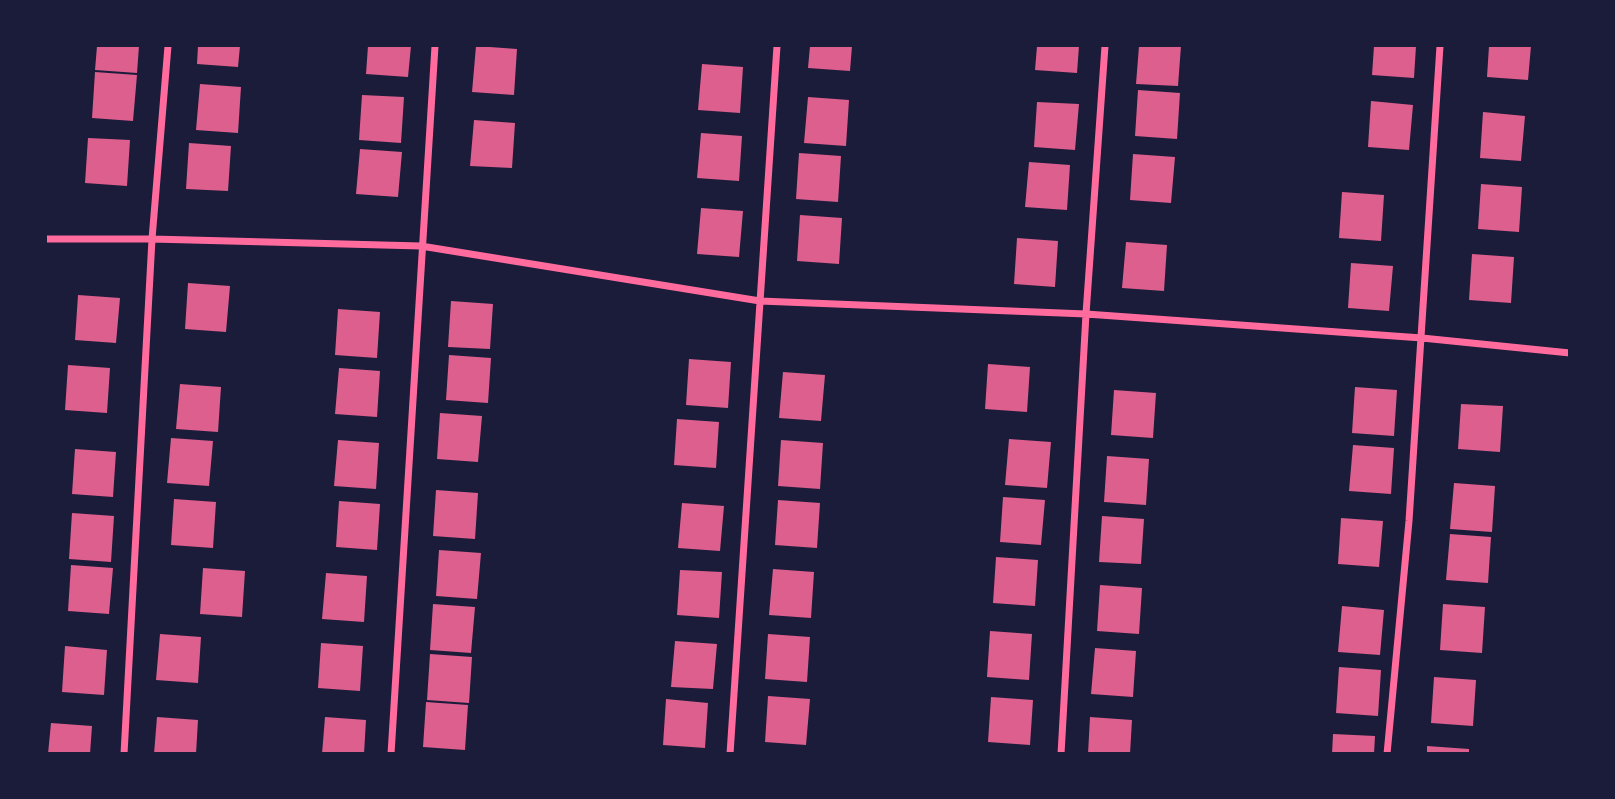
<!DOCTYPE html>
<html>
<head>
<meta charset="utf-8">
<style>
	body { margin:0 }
	#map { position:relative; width:1615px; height:799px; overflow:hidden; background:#1b1b3a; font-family:Quicksand,sans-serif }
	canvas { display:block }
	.frame { position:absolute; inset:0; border:47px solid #1b1b3a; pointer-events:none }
</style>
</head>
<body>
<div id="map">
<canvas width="1615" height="799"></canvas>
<div class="frame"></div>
</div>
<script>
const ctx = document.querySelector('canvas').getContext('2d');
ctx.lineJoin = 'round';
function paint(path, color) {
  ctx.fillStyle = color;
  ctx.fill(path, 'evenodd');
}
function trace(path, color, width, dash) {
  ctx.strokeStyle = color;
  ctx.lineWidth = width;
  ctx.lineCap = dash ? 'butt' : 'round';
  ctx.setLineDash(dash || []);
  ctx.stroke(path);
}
paint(new Path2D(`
	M97,46H139L137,73L95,70Z
	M198,46H240L238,67L197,64Z
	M368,46H411L408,77L366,74Z
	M476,46L517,49L514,95L472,92Z
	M810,46H852L850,71L808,68Z
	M1037,46H1079L1077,73L1035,70Z
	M1139,46H1181L1178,86L1136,84Z
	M1374,46H1416L1414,78L1372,75Z
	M1489,46H1531L1528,80L1487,77Z
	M702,64L743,67L740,113L698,110Z
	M95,72L137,75L133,121L92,118Z
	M200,84L241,87L238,133L196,130Z
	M1138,90L1180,93L1177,139L1135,136Z
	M362,95L404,97L401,143L359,140Z
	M808,97L849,100L846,146L804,143Z
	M1371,101L1413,105L1409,150L1368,147Z
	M1037,102L1079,104L1075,150L1034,147Z
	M1483,112L1525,116L1521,161L1480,158Z
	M474,120L515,123L512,168L470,166Z
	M701,133L742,136L739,181L697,178Z
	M88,138L130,140L127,186L85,183Z
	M189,143L231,146L228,191L186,189Z
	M360,149L402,152L398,197L356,194Z
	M799,153L841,156L838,202L796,199Z
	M1133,154L1175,157L1171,203L1130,200Z
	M1029,162L1070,165L1067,210L1025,207Z
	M1481,184L1522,187L1519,232L1478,229Z
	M1342,192L1384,195L1381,241L1339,238Z
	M701,208L743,211L739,257L697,254Z
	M800,215L842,218L839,264L797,261Z
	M1017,238L1058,241L1055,287L1014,284Z
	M1126,242L1167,245L1164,291L1122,288Z
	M1472,254L1514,257L1511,303L1469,300Z
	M1351,263L1393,266L1389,311L1348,308Z
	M188,283L230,286L226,332L185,329Z
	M78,295L120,298L116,343L75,340Z
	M451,301L493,304L490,349L448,347Z
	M338,309L380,312L377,358L335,355Z
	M449,355L491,358L488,403L446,400Z
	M689,359L731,362L728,408L686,405Z
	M988,364L1030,367L1027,412L985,409Z
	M68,365L110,368L107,413L65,410Z
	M339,368L380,371L377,417L335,414Z
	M783,372L825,375L821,421L779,418Z
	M180,384L221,387L218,432L176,429Z
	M1355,387L1397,390L1394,436L1352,433Z
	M1114,390L1156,393L1153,438L1111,435Z
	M1461,404L1503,406L1500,452L1458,449Z
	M440,413L482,416L478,462L437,459Z
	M677,419L719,422L716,468L674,465Z
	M171,438L213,441L209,486L167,483Z
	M1009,439L1051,442L1047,488L1005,485Z
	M338,440L379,443L376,489L334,486Z
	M781,440L823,443L820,489L778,486Z
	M1353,445L1394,448L1391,494L1349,491Z
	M75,449L116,452L113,497L72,494Z
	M1107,456L1149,459L1146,505L1104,502Z
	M1454,483L1495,486L1492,532L1450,529Z
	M436,490L478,493L475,539L433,536Z
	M1003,497L1045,500L1041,545L1000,542Z
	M174,499L216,502L213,548L171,545Z
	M778,500L820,503L817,548L775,545Z
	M339,501L380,504L377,550L336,547Z
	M682,503L724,506L720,551L678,548Z
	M72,513L114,516L111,562L69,559Z
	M1102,516L1144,519L1141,564L1099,562Z
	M1341,518L1383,521L1379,567L1338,564Z
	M1450,534L1491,537L1488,583L1446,580Z
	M439,550L481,553L477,599L436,596Z
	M996,557L1038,560L1035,606L993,603Z
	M71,565L113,568L109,614L68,611Z
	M203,568L245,571L242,617L200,614Z
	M773,569L814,572L811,618L769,615Z
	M680,570L722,572L719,618L677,615Z
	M326,573L367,576L364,622L322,619Z
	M1100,585L1142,588L1139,634L1097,631Z
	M433,604L475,607L471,653L430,650Z
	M1443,604L1485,607L1482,653L1440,650Z
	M1342,606L1384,610L1380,655L1338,652Z
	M990,631L1032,634L1029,680L987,677Z
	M160,634L201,637L198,683L156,680Z
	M768,634L810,637L807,682L765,679Z
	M675,641L717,644L713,689L671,687Z
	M321,643L363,646L360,691L318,688Z
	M65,646L107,650L104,695L62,692Z
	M1095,648L1136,651L1133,697L1091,694Z
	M430,654L472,657L469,703L427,700Z
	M1339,667L1381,670L1378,716L1336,713Z
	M1434,677L1476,680L1473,726L1431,723Z
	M768,696L810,699L806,745L765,742Z
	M991,697L1033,700L1030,745L988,742Z
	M666,699L708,703L705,748L663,745Z
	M426,702L468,705L465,750L423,747Z
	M157,717L198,720L196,754H154Z
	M325,717L366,720L364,754H322Z
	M1090,717L1132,720L1130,754H1088Z
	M51,723L92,726L90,754H48Z
	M1333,734L1375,736L1374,754H1332Z
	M1427,746L1469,749V754H1427Z`), '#dd5f8e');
trace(new Path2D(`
	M46,239H152L421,246L760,301L1086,314L1422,338L1570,353
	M124,754L152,239L168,46
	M391,754L435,46
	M730,754L777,46
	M1061,754L1086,314L1105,46
	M1387,754L1409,521L1440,46`), '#ff6b9d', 7);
</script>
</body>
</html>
